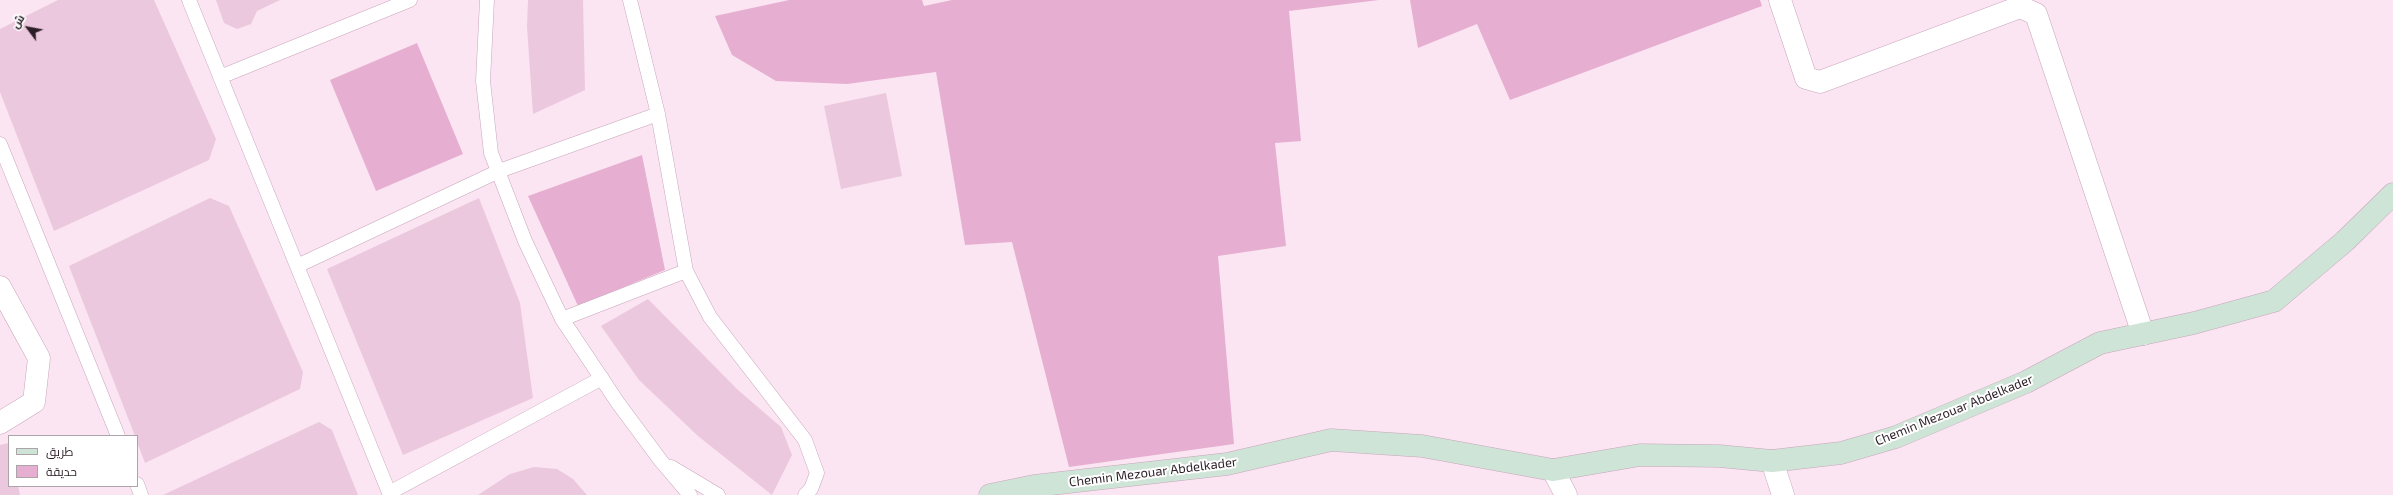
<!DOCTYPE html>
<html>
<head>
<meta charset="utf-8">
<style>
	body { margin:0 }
	#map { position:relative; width:2393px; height:495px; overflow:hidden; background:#fbe5f2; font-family:"Exo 2",Cairo,sans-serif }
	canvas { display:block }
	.legend { position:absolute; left:8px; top:435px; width:130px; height:52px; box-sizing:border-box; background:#fff; border:1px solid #aba5a9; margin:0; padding:5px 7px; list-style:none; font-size:12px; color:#2c1f27 }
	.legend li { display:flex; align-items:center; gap:8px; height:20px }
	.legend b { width:20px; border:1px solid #aba5a9 }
	.north { position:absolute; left:8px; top:8px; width:40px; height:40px; -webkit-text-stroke:3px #fff; paint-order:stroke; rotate:302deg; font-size:11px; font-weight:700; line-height:16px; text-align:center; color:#2c1f27 }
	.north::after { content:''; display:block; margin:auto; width:14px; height:18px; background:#2c1f27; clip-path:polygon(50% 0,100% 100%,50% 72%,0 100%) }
</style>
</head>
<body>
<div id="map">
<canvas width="2393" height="495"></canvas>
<ul class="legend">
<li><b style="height:5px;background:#cee4d6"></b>طريق</li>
<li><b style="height:11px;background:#e6afd2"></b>حديقة</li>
</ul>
<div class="north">ش</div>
</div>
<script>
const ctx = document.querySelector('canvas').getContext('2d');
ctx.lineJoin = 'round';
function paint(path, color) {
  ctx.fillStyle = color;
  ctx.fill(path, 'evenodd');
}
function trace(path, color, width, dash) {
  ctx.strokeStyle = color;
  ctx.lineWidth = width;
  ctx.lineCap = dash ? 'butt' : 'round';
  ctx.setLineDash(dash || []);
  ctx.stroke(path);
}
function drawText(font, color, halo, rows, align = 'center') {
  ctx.font = font + ' "Exo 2",sans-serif';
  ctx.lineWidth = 4;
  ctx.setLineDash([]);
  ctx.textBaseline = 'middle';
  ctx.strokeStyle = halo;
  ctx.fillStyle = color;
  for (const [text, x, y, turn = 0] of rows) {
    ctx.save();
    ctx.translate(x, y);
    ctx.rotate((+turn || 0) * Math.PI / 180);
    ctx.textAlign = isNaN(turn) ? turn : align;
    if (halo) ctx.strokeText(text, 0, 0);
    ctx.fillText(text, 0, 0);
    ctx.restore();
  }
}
paint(new Path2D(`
	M789,0H922L924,6L952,0H1379L1289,11L1301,141L1275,143L1286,246L1218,256L1234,444L1069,467L1012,242L965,245L936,72L847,84L776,81L732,55L715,16Z
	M1410,0H1760L1762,6L1510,100L1477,24L1418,48Z
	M417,43L463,154L376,191L330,80Z
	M642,155L665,270L578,306L528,196Z`), '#e6afd2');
paint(new Path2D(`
	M58,0H154L216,139L209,160L54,231L0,92V29Z
	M216,0H280L257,11L251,24L237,29L224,23Z
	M528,0H583L585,90L533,114L527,27Z
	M886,93L902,176L841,189L824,106Z
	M210,198L229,206L303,372L300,389L145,463L137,442V436H135L69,266Z
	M479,198L520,303L533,398L403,455L327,269Z
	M648,299L738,390L781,427L792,455L772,495L698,436L639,380L601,326Z
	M319,422L332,430L358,495H163Z
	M9,443V486H18L20,495H0V445Z
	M534,467L557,469L573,479L587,495H478L510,474Z`), '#ebc8dd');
const lane = new Path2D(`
	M189,0L390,495
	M487,0L483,81L491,153L525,241L562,319L618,403L661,461L690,495
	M630,0L658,114L686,271L710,317L805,440L817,473L811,489L805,495
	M220,77L410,0
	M0,144L118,436
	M297,266L499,171L658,114
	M562,319L686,271
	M671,467L718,495
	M137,484L141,495
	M389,493L602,378`);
const street = new Path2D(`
	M1780,0L1806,78L1820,82L2020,7L2036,14L2143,334
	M0,287L39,358L34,402L0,423
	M1772,461L1783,495
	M1553,470L1566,495`);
const secondary = new Path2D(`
	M990,495L1034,486L1227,464L1331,440L1422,446L1553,470L1640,455L1719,456L1772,461L1841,453L1896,437L2026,382L2100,343L2194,323L2274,301L2345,241L2393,194`);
trace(lane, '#c8a5bb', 15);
trace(street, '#c8a5bb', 23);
trace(secondary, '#c8a5bb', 23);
trace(lane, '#fff', 14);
trace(street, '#fff', 22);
trace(secondary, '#cee4d6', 22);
drawText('13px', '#2c1f27', '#fff', [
	["Chemin Mezouar Abdelkader",1954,410,-22],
	["Chemin Mezouar Abdelkader",1153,472,-7]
]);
</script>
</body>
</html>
